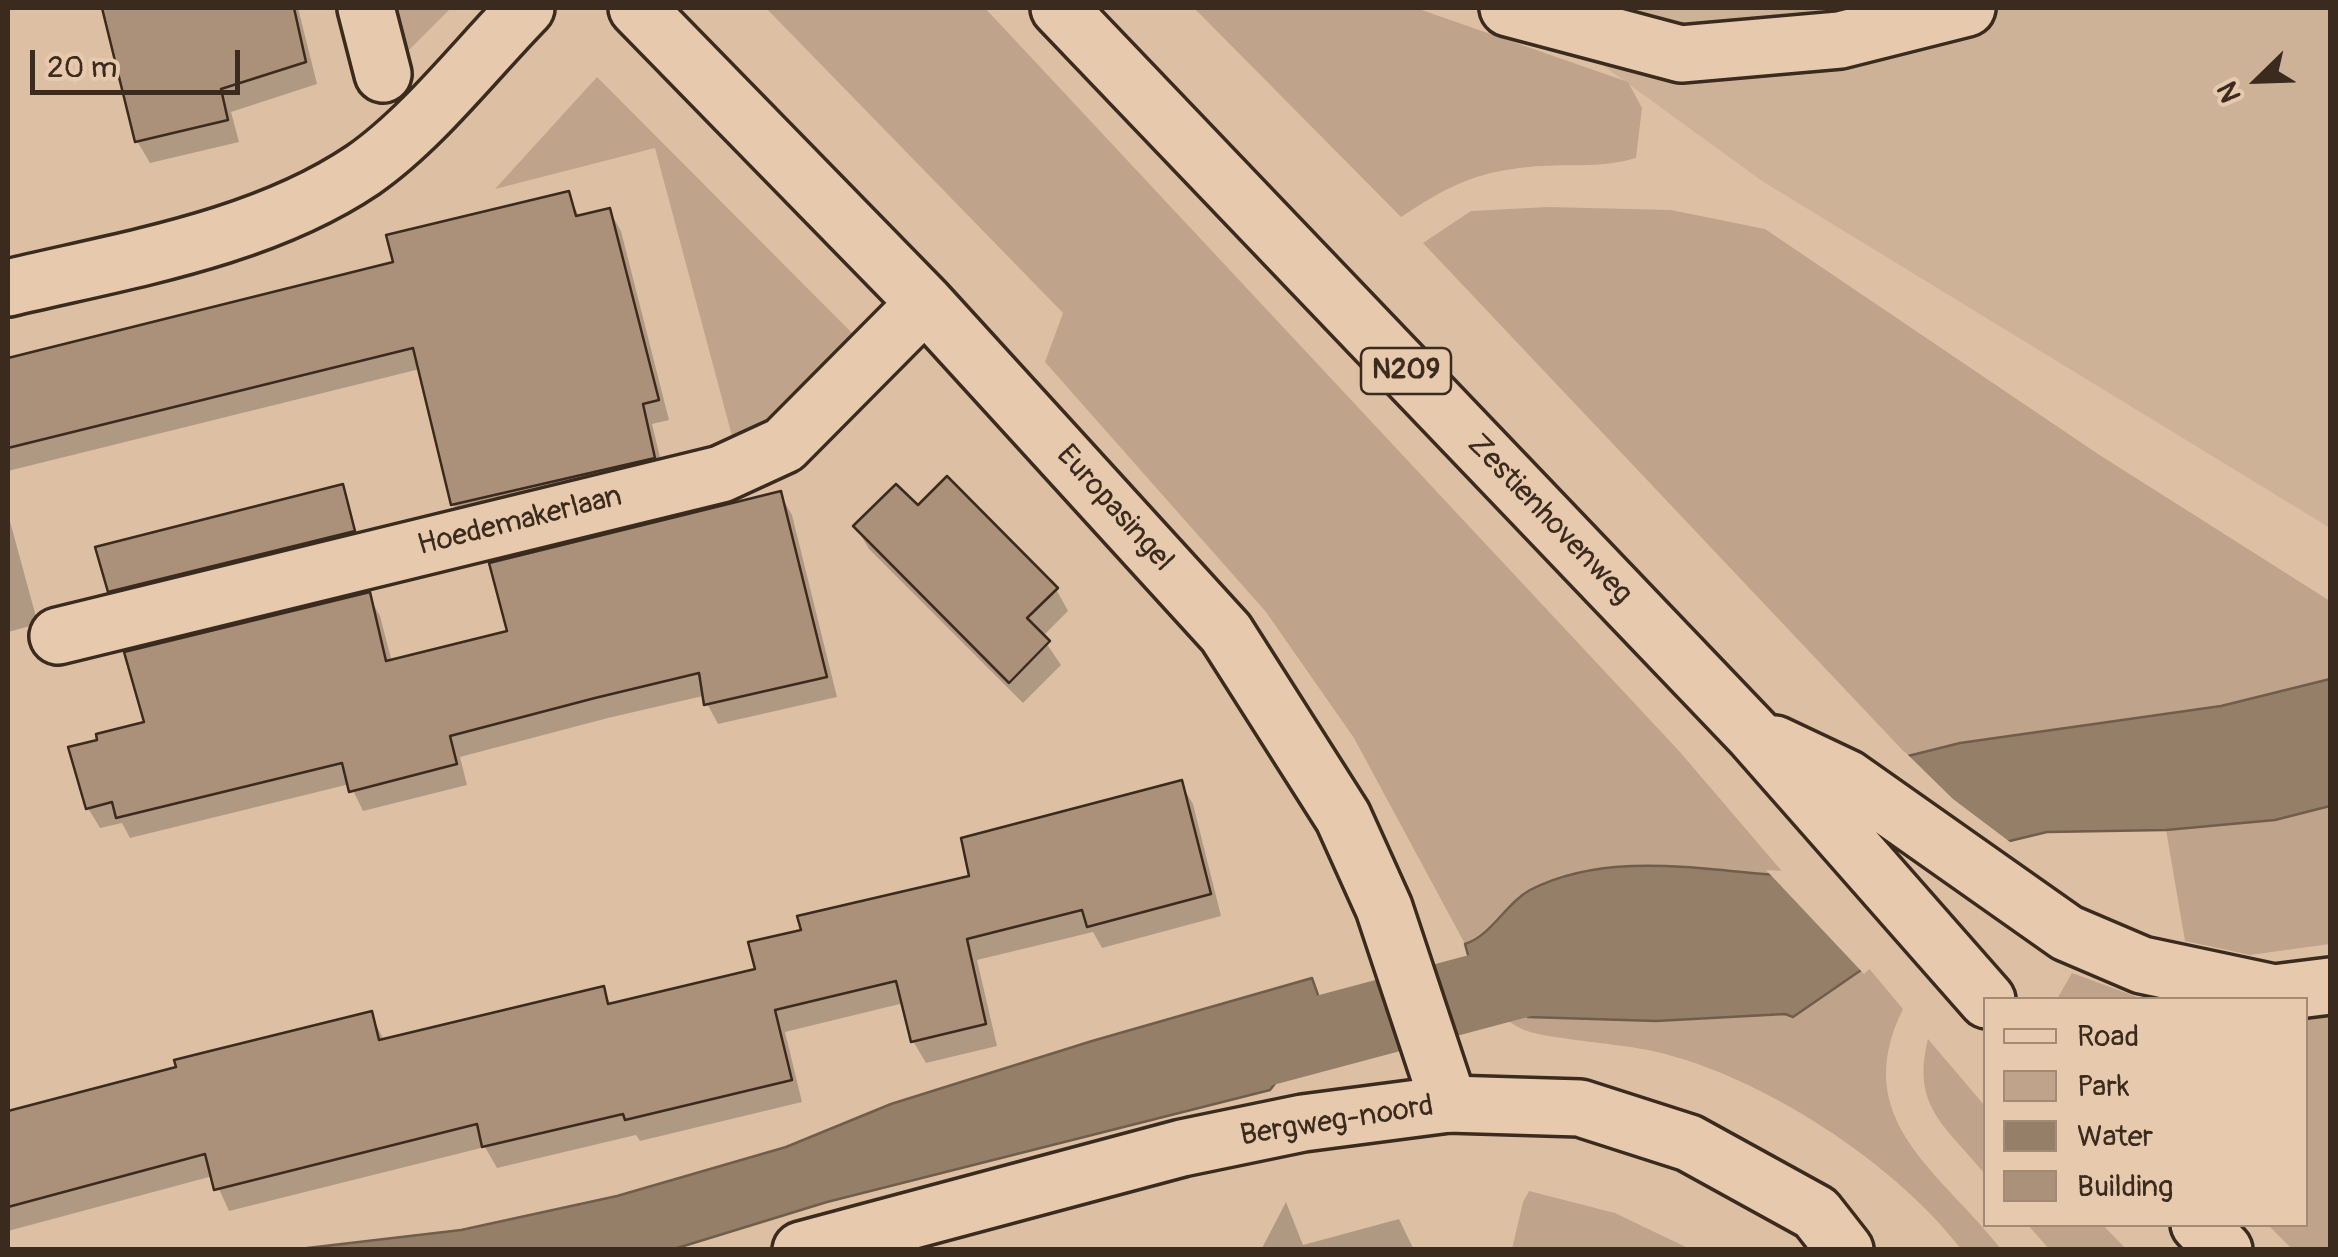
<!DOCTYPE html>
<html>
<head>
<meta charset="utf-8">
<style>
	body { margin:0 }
	#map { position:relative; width:2338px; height:1257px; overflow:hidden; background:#ddc0a4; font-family:Pangolin,sans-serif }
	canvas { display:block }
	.frame { position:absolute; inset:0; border:10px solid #3b2a1e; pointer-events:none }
	.legend { position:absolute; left:1983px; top:997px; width:325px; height:230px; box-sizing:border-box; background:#e7caad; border:2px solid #a28a74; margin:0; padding:12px 18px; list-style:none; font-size:30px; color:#3b2a1e }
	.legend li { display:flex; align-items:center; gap:20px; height:50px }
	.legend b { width:50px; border:2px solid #a28a74 }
	.north { position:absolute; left:2208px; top:30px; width:100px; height:100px; -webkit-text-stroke:8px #e7caad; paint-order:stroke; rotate:247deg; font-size:28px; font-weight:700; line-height:40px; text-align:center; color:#3b2a1e }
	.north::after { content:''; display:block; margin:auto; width:35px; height:45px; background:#3b2a1e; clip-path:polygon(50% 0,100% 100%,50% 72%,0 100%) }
	.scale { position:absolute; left:30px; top:50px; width:210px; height:45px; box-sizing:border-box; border:5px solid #3b2a1e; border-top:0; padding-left:12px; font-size:30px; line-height:35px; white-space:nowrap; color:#3b2a1e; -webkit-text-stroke:8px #e7caad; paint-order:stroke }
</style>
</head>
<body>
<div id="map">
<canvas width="2338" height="1257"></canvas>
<div class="frame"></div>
<ul class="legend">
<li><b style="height:12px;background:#e7caad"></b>Road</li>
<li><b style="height:28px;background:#bfa48b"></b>Park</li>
<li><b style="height:28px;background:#957f69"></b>Water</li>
<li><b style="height:28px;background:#ab917a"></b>Building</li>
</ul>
<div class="north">N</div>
<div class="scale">20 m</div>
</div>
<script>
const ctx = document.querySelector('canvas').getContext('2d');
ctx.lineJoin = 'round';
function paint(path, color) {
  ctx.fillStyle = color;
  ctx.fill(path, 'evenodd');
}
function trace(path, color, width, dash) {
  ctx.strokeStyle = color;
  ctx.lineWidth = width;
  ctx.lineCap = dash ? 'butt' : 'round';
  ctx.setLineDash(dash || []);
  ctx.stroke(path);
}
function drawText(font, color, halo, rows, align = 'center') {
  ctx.font = font + ' Pangolin,sans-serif';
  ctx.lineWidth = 8;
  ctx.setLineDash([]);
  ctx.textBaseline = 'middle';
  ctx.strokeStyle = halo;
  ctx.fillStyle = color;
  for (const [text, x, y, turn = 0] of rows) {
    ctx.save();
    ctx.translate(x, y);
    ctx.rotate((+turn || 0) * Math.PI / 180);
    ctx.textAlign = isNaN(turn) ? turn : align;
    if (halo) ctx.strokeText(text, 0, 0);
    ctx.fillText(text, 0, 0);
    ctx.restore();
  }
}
paint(new Path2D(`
	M1524,8H2330V528L1762,181Z`), '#ceb297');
paint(new Path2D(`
	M385,8H451L398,61Z
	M766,8H985L1680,752L1786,876L1622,865L1577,872L1465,944L1354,738L1266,612L1045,362L1063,313Z
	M1194,8H1416L1628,82L1642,108L1636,158C1599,169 1566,163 1529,167C1474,172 1445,188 1401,217Z
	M597,77L860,341L785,409L732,436L655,148L495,189Z
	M1548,207L1671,210L1765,229L2098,454L2330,601V679L2221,706L1960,743L1908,756L1423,243L1471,211Z
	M2330,806V944L2250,955L2185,941L2166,830L2275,820Z
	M1867,966L1903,1009C1848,1120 1939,1170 2001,1249H1961C1895,1163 1763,1077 1657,1052C1627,1044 1542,1039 1522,1029C1501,1019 1484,1002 1475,981L1484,979L1529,1017L1785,1014L1793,1017Z
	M2072,973L2143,999H2057Z
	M2330,1014V1249H2292L2268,1225L2306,1224V1017Z
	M1928,1039L1985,1106V1174C1945,1125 1911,1107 1928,1039Z
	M1529,1191L1615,1213L1690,1249H1512L1523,1202Z
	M2028,1225H2103L2126,1249H2049Z`), '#bfa48b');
const water = new Path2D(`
	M2330,679V806L2275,820L2166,830L2047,832L1993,845L1867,966L1793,1017L1785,1014L1656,1021L1528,1017L1484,979L1475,981L1465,944C1492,935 1506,903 1530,890C1608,850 1702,870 1786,876L1908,756L1960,743L2221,706Z
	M1312,978L1326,1018L1270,1090L827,1202L674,1249H299L461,1230L617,1196L786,1147L891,1104L1092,1041Z`);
paint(water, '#957f69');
trace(water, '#715d4b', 2.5);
paint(new Path2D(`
	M1905,752L1953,799L2014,845L1995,850L1864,974L1766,870L1785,871Z`), '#ddc0a4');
paint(new Path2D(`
	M105,8H298L317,84L231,112L239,142L150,163L137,141Z
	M568,194L580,218L609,210L621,231L669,420L652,424L665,478L465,524L453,504L420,369L8,471V361L396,264Z
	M342,487L359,542L116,602L110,591Z
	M780,494L792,515L837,697L718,724L703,696L608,718L460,757L467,785L363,811L350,784L130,838L122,823L100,828L88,808L147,724L368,595L380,616L392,662L510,633Z
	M918,509L1056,589L1068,611L1042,637L1061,665L1023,703L869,549L856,527Z
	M8,514L38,624L8,632Z
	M1180,782L1193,804L1221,916L1102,948L1093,932L977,960L997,1046L926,1063L913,1041L904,1003L785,1032L802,1102L640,1141L636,1135L497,1168L485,1147L229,1211L213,1176L8,1231V1114L370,1013L385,1042L602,989L612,1006L758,971L804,931L972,877Z
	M1286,1202L1303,1245L1399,1219L1414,1250H1261Z`), '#0003');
trace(new Path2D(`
	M1210,1063L1592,961`), '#957f69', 75);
const building = new Path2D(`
	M102,8H294L306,62L221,89L228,120L135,142Z
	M569,191L576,216L610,208L659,400L643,404L655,458L451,505L413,348L8,448V358L393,262L386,235Z
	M947,476L1058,588L1027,618L1050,641L1009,683L853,526L896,484L918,505Z
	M343,484L355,531L108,592L95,547Z
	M781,491L827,677L704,705L699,673L595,698L450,736L457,764L349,792L342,763L116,818L112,802L86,809L68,747L97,740L96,734L144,722L124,652L370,592L386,661L507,631L489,563Z
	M1182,780L1211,894L1087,927L1082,910L967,939L986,1024L911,1042L896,981L775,1010L792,1080L625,1120L623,1114L482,1147L477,1124L214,1190L205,1154L8,1207V1111L176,1067L174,1060L202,1053L372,1011L379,1040L604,986L608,1004L755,969L748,942L801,930L797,916L969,876L961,838Z`);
paint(building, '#ab917a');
trace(building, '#3b2a1e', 2.5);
const minor = new Path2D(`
	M366,8L383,74
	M637,8L925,303L1226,633L1343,817L1384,908L1449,1104
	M8,288C125,260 261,239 363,170C422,129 476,59 526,8
	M58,636L721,474L784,445L925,303`);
const tertiary = new Path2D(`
	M1508,8L1681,54L1840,40L1967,8
	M801,1250L1182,1148L1303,1123L1449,1104L1580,1108L1689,1143L1816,1213L1845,1250`);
const primary = new Path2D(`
	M1059,8L1753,734L1987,1000
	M1775,744L1847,778L2067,933L2142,965L2274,993L2330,986
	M2199,1224L2224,1250`);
trace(minor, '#3b2a1e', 62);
trace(tertiary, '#3b2a1e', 62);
trace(primary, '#3b2a1e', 62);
trace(minor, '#e7caad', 55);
trace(tertiary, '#e7caad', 55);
trace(primary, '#e7caad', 55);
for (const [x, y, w] of [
	[1406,371,90]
]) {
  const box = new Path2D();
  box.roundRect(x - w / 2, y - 23, w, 46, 8);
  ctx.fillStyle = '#e7caad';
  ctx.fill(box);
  trace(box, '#3b2a1e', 2.5);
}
drawText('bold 28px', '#3b2a1e', null, [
	["N209",1406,371]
]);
drawText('30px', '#3b2a1e', '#e7caad', [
	["Europasingel",1114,509,48],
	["Zestienhovenweg",1549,520,46],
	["Hoedemakerlaan",520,522,-14],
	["Bergweg-noord",1337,1122,-9]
]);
</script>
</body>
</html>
